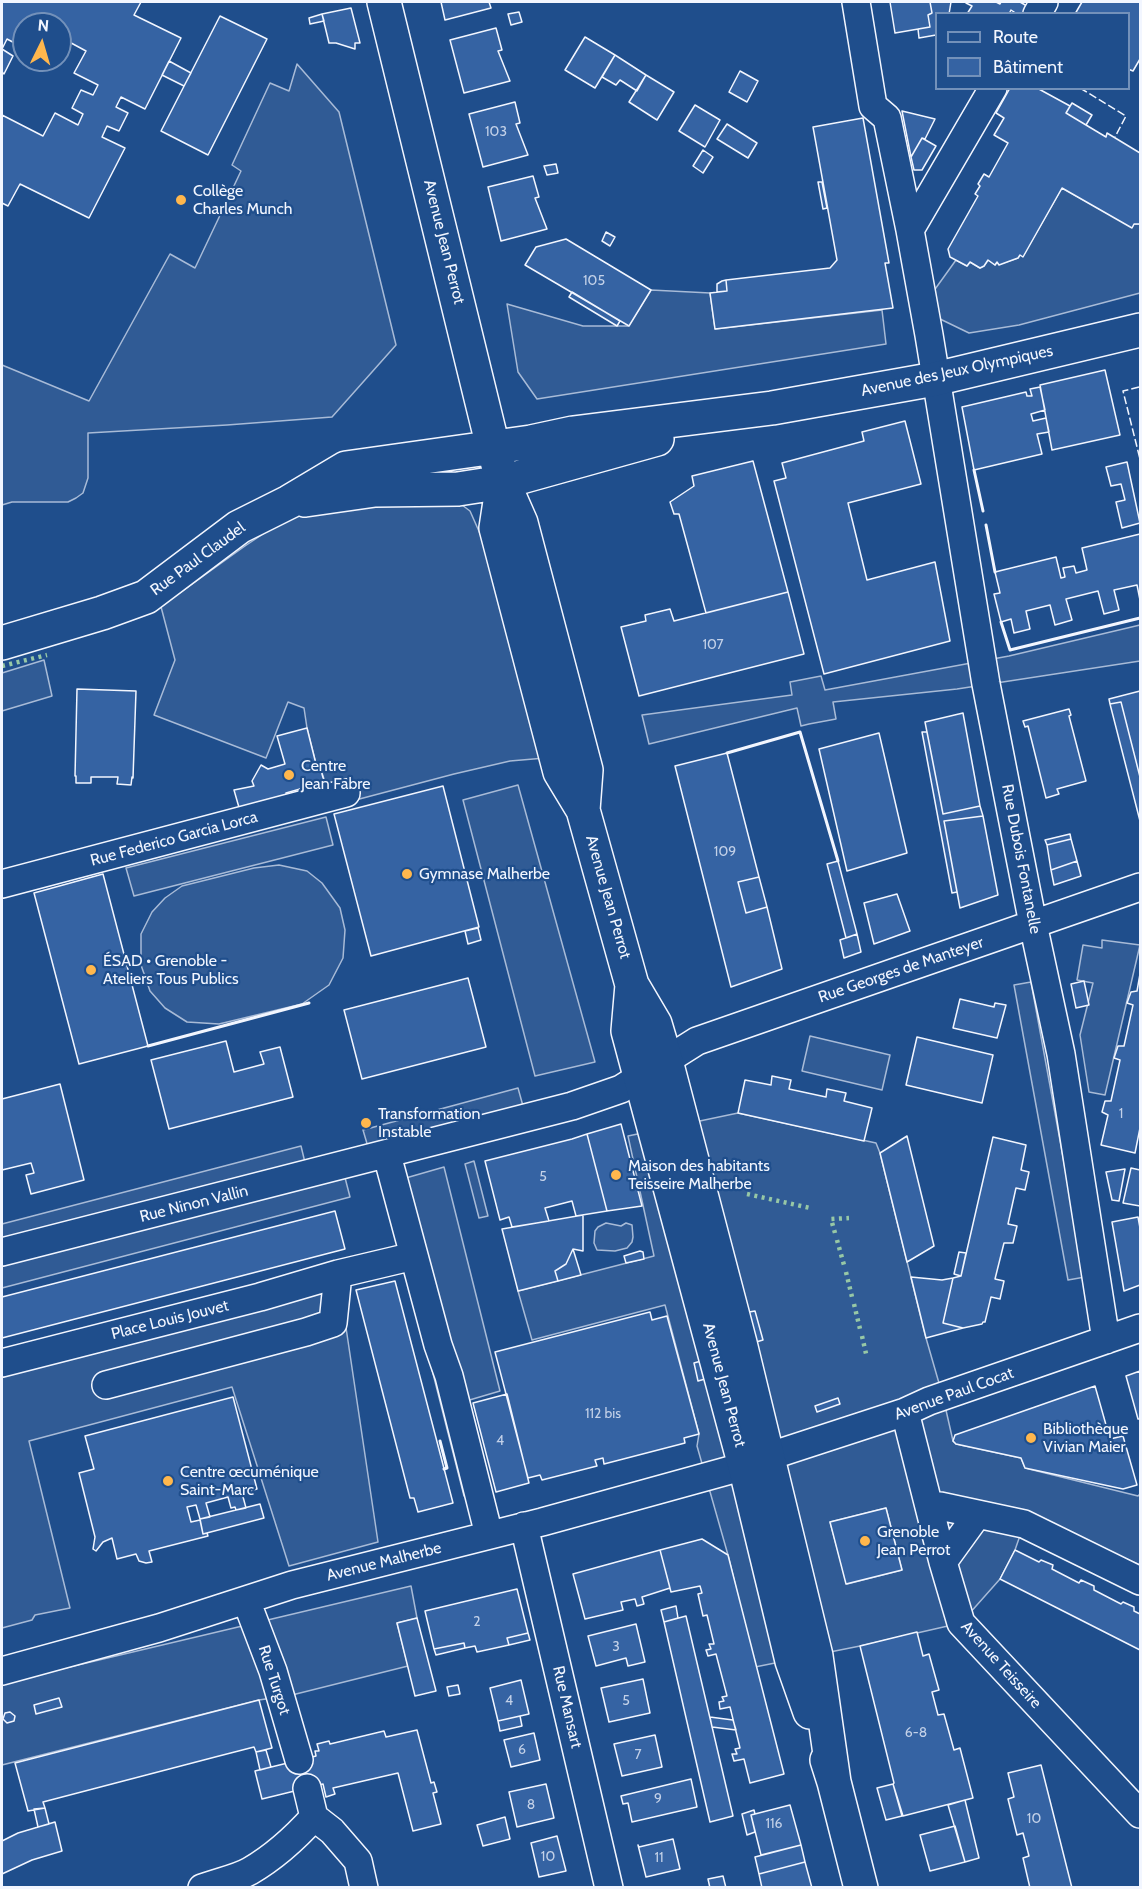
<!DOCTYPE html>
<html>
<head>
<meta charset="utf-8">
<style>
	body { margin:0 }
	#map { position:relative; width:1142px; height:1889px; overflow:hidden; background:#1f4e8c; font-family:Cabin,sans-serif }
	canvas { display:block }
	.frame { position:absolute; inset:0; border:3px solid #f2f6ff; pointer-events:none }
	.legend { position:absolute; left:935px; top:12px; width:195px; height:78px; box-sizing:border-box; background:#1f4e8c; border:2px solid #7391ba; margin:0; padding:8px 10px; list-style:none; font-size:18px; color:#f2f6ff }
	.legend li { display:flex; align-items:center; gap:12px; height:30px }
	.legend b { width:30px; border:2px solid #7391ba }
	.north { position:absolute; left:12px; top:12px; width:60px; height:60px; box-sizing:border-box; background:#1f4e8c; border:2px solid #7391ba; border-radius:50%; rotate:5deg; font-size:16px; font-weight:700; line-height:24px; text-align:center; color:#f2f6ff }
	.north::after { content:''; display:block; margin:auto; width:21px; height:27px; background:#ffb74d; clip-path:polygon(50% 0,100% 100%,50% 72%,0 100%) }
</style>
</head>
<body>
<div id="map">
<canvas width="1142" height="1889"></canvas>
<div class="frame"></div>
<ul class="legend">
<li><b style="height:8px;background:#1f4e8c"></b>Route</li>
<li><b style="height:16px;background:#3563a3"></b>Bâtiment</li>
</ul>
<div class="north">N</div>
</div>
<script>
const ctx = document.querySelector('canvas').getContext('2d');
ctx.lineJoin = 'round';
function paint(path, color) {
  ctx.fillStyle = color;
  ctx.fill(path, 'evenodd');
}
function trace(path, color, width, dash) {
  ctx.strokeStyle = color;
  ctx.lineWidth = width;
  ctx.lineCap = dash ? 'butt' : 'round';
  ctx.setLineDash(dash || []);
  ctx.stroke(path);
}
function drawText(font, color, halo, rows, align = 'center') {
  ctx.font = font + ' Cabin,sans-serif';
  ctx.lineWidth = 4.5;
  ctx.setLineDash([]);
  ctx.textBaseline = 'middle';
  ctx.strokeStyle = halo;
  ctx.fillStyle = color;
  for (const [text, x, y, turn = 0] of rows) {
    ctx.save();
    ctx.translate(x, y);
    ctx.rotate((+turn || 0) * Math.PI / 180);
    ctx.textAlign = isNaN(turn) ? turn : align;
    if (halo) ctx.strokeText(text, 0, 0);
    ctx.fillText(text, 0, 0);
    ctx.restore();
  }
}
const built = new Path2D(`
	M297,64L339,112L396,345L332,417L227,425L88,433V478L83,493L76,498L68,502H12L2,505V365L89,401L170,254L195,268L241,171L232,165L270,83L289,91Z
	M1062,188L1132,227L1134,224H1140V293L1019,325L969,333L938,318L933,292L956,260L967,266L970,262L980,268L984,266L988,260L995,265L997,262L1000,264L1018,258L1020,255L1023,256Z
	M651,290L710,293L715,329L882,310L886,344L537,399L518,372L507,304L583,326H628Z
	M454,499L470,511L482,538L545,758L510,761L454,774L333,806L320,767L317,768L307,728L304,708L288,702L266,758L154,715L175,660L160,603L181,592L245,546L284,520L302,511Z
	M1140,625V661L957,689L833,702L836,719L809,724L801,726L797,708L649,744L642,715L792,695L790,682L821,676L825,690L1009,656Z
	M44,660L52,696L2,711V673Z
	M518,785L595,1062L535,1076L463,800Z
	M326,817L333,845L134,896L126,868Z
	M279,865L307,871L322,883L340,908L345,930L343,958L329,985L302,1004L219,1024L187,1022L165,1008L150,991L141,965V934L152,912L165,898L182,886L254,868Z
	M1102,940L1140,945L1105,1095L1089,1092L1080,1035L1093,983L1077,980L1083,945L1102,948Z
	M1031,982L1085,1277L1068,1280L1014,985Z
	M810,1036L890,1055L882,1090L802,1071Z
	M518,1088L523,1106L368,1147L363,1130Z
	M738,1113L876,1143L880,1153L926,1338L943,1397L953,1441L956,1444L1021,1458L1025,1468L1138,1496L1140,1494V1565L1023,1514L1024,1524L1015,1550L1000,1579L961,1623L860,1646L755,1667L728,1555L697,1446L699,1434L665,1305L532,1340L518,1291L654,1256L628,1136ZM886,1508L902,1570L847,1584L830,1522Z
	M301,1146L308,1175L342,1166L350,1197L2,1288V1224Z
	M474,1161L488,1216L479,1218L465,1164Z
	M444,1167L500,1391L456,1404L477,1489L464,1496L385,1184Z
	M606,1223L621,1226L626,1223L632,1225L633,1237L632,1242L627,1248L615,1251L597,1250L594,1243L595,1231L598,1227Z
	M338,1274L378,1542L289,1566L232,1387L29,1441L70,1608L35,1615L32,1620L2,1628V1365Z
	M411,1586L417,1618L397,1623L408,1666L292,1695L259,1700L2,1765V1683Z`);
paint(built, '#305b95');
trace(built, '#a8bbd7', 1.5);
const building = new Path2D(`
	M2,2H141L134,15L181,38L145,109L121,97L116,107L128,113L119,131L107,126L102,137L125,148L89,218L20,184L8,206L2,203V115L43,136L55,113L78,125L83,114L72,108L81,90L93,95L98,85L74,73L86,51L60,37V24H24V48L7,39L2,49L13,56L4,74L2,72Z
	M441,2H489L491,8L445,20Z
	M890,2H930L932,13L928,15L930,27L895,33Z
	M930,2H951L949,14H936V35L919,38L918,29L930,27L928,15L932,13Z
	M967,2H996L1000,4L1001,2H1020L1027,6L1023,14H1017L1011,10L1009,14H967L972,6L966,3Z
	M1082,2H1140V59L1133,71L1128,69V14H1075Z
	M351,8L360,43H355V49L336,43H329L322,14Z
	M519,12L522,22L511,25L508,14Z
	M322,14L324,21L310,24L309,18Z
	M220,16L267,39L208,155L161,131Z
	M496,28L502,50L498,51L510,81L464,93L450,40Z
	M585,37L615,55L595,88L565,70Z
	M615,55L646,75L637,91L620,80L616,85L602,77Z
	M169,61L191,73L184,86L162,75Z
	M740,71L758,81L747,102L729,92Z
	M646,75L674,92L657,120L629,102Z
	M1010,88H1037L1070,106L1066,113L1106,137L1107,133L1140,153V224H1134L1132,228L1062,188L1023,257L1020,255L1018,258L999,265L997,262L995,265L988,260L984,266L980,268L970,262L967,266L950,257L948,249L978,196L975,194L980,186L978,184L984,174L989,177L1008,143L994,135L1004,118L996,113Z
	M515,102L520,123L516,124L528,155L483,167L469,114Z
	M1072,103L1092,115L1086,125L1066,113Z
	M695,105L720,120L705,147L679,131Z
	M902,111L935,119L925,139L922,138L911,157Z
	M863,118L889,263H885L893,308L715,329L710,293L727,291L726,280L830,268L837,260L813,127Z
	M727,124L757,143L748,158L717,139Z
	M922,138L936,146L922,170H914L911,157Z
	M703,150L713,157L703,173L693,166Z
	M556,164L558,173L547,175L544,166Z
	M533,176L539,197L535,198L547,229L501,241L488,187Z
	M818,182H822L827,208L823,209Z
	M606,232L615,237L610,246L602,241Z
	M566,239L651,290L629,326L525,265L536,247Z
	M726,280L727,291L717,292V284L722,281Z
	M572,292L620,321L617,326L569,297Z
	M1105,370L1120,435L1052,450L1040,385Z
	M1040,387L1045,410L1031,414L1033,421L1046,418L1049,432L1037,434L1042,454L974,470L962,407L1026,392L1027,396H1032L1030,389Z
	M905,421L921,484L848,503L867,580L935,562L950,641L824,674L774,481L786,478L782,463L864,441L862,432Z
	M753,461L788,592L706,613L679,514H674L670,502L694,486L692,476Z
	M1127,462L1140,523L1122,528L1116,502L1125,500L1121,484L1111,486L1106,467Z
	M1140,534V600L1137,585L1114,590L1119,610L1104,614L1098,591L1066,599L1072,620L1055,625L1050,605L1026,611L1030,629L1014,633L1011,619L1001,622L994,594L1000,593L995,572L1056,557L1061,578L1065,577L1063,568L1074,566L1076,573L1087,570L1082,548Z
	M788,592L804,654L639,696L621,627L646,621L645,615L670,609L674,621Z
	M77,689L136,691L133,778L132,777L131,785L117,784L118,777H91V783H76V776H75Z
	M1140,691V777L1121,702L1110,704L1109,699Z
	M1121,702L1140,777V821L1110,704Z
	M1069,709L1071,715L1069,716L1086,781L1057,789L1059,794L1046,798L1028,726L1025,727L1023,721Z
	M963,713L980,806L943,814L925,722Z
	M307,728L317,768L320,767L326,788L301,795L300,789L286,793L287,799L240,811L234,790L254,786L252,781L261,765L268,769L285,764L277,736Z
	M922,732H927L943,814L980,806L983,816L944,821L957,892L952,893Z
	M879,733L907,853L847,871L819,749Z
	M727,753L759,877L738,882L746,913L767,907L782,969L731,987L675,766Z
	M443,786L479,927L371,956L334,814Z
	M983,816L998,895L960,908L944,821Z
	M1070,834L1071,839L1047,845L1045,840Z
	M1071,839L1077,861L1051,870L1047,845Z
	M838,861L857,934L846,938L827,864Z
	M1077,861L1081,876L1054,885L1051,870Z
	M103,874L148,1046L79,1064L34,893Z
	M759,877L767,907L746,913L738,882Z
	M897,894L910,931L874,944L864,903Z
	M478,928L481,940L468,944L465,931Z
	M857,934L861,952L844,958L840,940Z
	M1140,974V1128L1135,1153L1101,1145L1108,1115L1102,1112L1105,1101H1111L1120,1060L1114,1058L1118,1046H1124L1133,1005L1127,1003L1131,992L1137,991Z
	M468,978L486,1047L362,1079L344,1010Z
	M1084,981L1089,1005L1076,1008L1071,984Z
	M960,999L994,1007L995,1003L1006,1005L997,1038L953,1028Z
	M917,1037L993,1055L982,1103L906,1085Z
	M226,1041L234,1072L264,1064L260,1052L280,1047L293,1097L169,1129L151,1060Z
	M772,1076L791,1080L789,1089L826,1097L827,1089L846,1093L844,1101L872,1108L864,1141L738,1113L745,1080L771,1085Z
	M60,1084L84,1180L31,1194L26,1175L34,1173L31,1163L2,1170V1099Z
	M621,1124L642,1206L607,1211L587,1134Z
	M587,1134L607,1211L576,1216L572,1201L545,1208L549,1221L512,1227L509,1217L500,1220L485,1161L572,1139Z
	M907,1136L934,1246L907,1262L880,1153Z
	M993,1137L1026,1145L1021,1170L1029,1172L1025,1190L1016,1188L1008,1224L1017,1226L1013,1243H1004L995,1279L1004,1281L1000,1299L991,1297L985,1322H983L982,1324L963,1328L943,1323L953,1278L961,1276Z
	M1131,1168L1140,1170V1206L1123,1203Z
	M1125,1169L1119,1201L1112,1200L1106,1172Z
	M335,1211L345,1249L2,1338V1297Z
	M583,1215V1251L573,1249L566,1264L555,1271L558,1281L518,1291L502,1229Z
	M1138,1217L1140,1228V1285L1124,1291L1112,1222Z
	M573,1249L581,1275L558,1281L555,1271L566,1264Z
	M640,1251L643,1252L644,1259L626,1263L624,1256Z
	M959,1252L966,1253L961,1276L954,1274Z
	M911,1277L942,1280L953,1278L943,1323L963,1328L926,1338Z
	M395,1281L453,1503L418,1512L414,1498H410L356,1290Z
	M755,1311L763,1340L756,1342L749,1312Z
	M650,1312L652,1320L667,1316L699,1434L684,1438L685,1443L604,1464L603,1458L595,1460L597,1466L542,1480L540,1475L528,1478L495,1352Z
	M701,1361L705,1379L698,1381L694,1363Z
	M1140,1371V1419H1138L1126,1376Z
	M1095,1386L1110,1439L1123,1436L1137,1485L1123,1489L1025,1468L1021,1458L956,1444L953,1441L955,1435Z
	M507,1394L529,1483L496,1492L473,1403Z
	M233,1397L257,1489L242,1493L246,1508L236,1510L235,1507L231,1508L228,1497L206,1503L210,1517L200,1519L196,1505L187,1507L191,1522L200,1520L203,1534L207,1533L208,1536L149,1551L152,1562L146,1563L139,1561L136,1554L117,1559L112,1538L103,1542L96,1551L93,1549L95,1537L79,1473L94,1469L85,1436Z
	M838,1398L840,1404L817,1412L815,1406Z
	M260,1504L264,1518L203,1534L200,1519Z
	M886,1508L902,1570L846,1584L830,1522Z
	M702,1539L728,1555L784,1774L750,1783L744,1759L734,1761L732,1754H737L735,1749L740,1748L730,1707L720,1709L719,1702L724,1701L722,1697L727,1696L716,1654L708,1656L706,1650L711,1649L709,1644H714L707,1615L703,1616L698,1594L702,1593L700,1586L671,1592L660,1550Z
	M660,1550L670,1588L642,1597L644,1604L637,1606L635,1599L621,1602L623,1610L585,1619L573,1574Z
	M1015,1550L1039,1562L1041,1560L1053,1565L1052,1569L1079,1583L1081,1580L1094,1586V1590L1121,1604L1123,1602L1134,1607V1611L1140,1614V1650L1000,1579Z
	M517,1589L528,1633L507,1638L509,1645L477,1652L475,1646L465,1648L464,1643L434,1649L425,1611Z
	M676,1606L678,1618L664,1622L661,1610Z
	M686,1616L733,1816L710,1822L664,1622Z
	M417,1618L436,1691L415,1696L397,1623Z
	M636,1624L645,1662L628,1666L626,1658L596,1666L588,1636Z
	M917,1632L923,1656L929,1654L939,1690L932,1692L938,1715L944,1714L954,1750L960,1748L973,1798L903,1816L893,1784L894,1783L860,1646Z
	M528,1633L530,1640L509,1645L507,1638Z
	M464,1643L465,1648L436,1655L434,1649Z
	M643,1679L650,1713L609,1722L601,1688Z
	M521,1680L529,1714L498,1721L490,1688Z
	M458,1685L460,1694L449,1696L447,1687Z
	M59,1698L62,1707L36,1714L34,1705Z
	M259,1700L272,1748L256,1752L254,1747L219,1756L43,1802L45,1808L28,1811L15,1763Z
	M10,1712L15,1716L14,1721L7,1723L3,1719L5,1713Z
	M520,1716L522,1726L500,1731L498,1721Z
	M710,1717L733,1720L736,1730L712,1727Z
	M417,1730L431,1783L434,1782L437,1792L433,1793L441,1824L413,1831L398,1773L333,1788L335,1794L326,1797L323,1784L262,1799L255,1771L316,1756L315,1751H319L317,1744L329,1741L330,1744L384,1731L386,1737Z
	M534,1733L540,1760L511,1767L504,1740Z
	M655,1735L662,1767L622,1776L614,1744Z
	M266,1750L271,1767L260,1770L256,1752Z
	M1041,1765L1072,1888H1030L1023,1858L1029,1856L1023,1833L1017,1835L1008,1799L1014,1797L1008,1773Z
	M691,1779L697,1807L632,1822L628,1803L623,1804L621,1796Z
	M546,1784L554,1818L517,1827L509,1792Z
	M893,1784L902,1816L886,1820L877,1788Z
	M965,1800L979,1858L965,1862L948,1805Z
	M790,1805L801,1845L761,1855L751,1815Z
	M45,1808L49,1824L38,1827L34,1809Z
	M754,1810L755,1814L751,1815L755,1832L747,1835L742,1814Z
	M505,1817L510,1839L483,1846L477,1825Z
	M55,1822L62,1851L32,1860L2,1874V1841L18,1833Z
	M955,1826L965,1862L930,1871L920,1835Z
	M557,1836L566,1871L539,1877L531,1843Z
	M673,1839L680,1869L646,1877L638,1845L639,1847Z
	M801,1845L805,1862L759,1874L755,1857Z
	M805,1862L812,1888H762L759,1874Z
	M723,1876L726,1888H710L708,1879Z`);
paint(building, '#3563a3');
trace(building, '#f2f6ff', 1.5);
const minor = new Path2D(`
	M856,2L873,106L887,118L910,230L929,335L986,684L1033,924L1061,1054L1106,1340
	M1037,14L1044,2
	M910,230L993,88
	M2,884L346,793
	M387,1155L438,1345L449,1376L489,1535
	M2,1252L572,1106L621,1089L697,1041L1140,887
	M2,1363L260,1297L338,1274
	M106,1385L306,1332L333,1323L338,1274L414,1256
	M905,1412L943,1562L961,1623L1140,1814
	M929,1506H940L1024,1524L1140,1581
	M524,1526L609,1888
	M943,1562L977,1515
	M246,1600L273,1671L299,1760
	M2,1671L159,1628L292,1585L542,1522L745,1466L767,1457L905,1412L929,1401L1140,1328
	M307,1788L314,1817L332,1831L358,1861L364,1888
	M202,1888C217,1882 236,1879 250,1871C274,1857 296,1837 314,1817`);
const major = new Path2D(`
	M384,2L493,447L503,482L521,523L586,770L583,810
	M503,482L496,528L560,772L583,810L632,985L655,1024L666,1061L740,1343L816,1656L834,1782
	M305,500L375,490L458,489L503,482L657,439
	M2,643L102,613L146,597L239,527L289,502L346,468L531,442L573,433L772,408L935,379L1140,330
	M632,985L628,1031L745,1466L792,1661L810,1712
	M827,1760L834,1782L861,1888`);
trace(minor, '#f2f6ff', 30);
trace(major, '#f2f6ff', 36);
trace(minor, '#1f4e8c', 27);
trace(major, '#1f4e8c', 33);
trace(new Path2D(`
	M2,666L47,655
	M747,1194L810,1208
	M835,1233L831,1219L849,1218
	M837,1240L844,1265
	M846,1272L852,1297
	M854,1304L860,1329
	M862,1336L867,1358`), '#97c8a6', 4.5, [3, 4.5]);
trace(new Path2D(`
	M1080,88L1126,116L1115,137
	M1139,387L1123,391L1140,459`), '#f2f6ff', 1.5, [8, 3]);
trace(new Path2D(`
	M974,470L983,511
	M986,525L995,572
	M1001,622L1010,650L1140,618
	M727,753L800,732L838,861
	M148,1046L309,1003
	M440,1441L447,1468L444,1469`), '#f2f6ff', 3);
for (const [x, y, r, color] of [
	[181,200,6,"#ffb74d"],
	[289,775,6,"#ffb74d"],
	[407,874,6,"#ffb74d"],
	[91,970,6,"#ffb74d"],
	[366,1123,6,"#ffb74d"],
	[616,1175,6,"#ffb74d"],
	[1031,1438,6,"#ffb74d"],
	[168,1481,6,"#ffb74d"],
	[865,1541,6,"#ffb74d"]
]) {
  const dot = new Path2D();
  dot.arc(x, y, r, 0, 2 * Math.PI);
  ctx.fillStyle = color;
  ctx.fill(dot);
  trace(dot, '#1f4e8c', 2);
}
drawText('14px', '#c3d1e8', null, [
	["103",496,132],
	["105",594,281],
	["107",713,645],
	["109",725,852],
	["1",1121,1114],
	["5",543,1177],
	["112 bis",603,1414],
	["4",500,1441],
	["2",477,1622],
	["3",616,1647],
	["4",509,1701],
	["5",626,1701],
	["6-8",916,1733],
	["6",522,1750],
	["7",638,1755],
	["9",658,1799],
	["8",531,1805],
	["10",1034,1819],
	["116",774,1824],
	["10",548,1857],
	["11",659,1858]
]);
drawText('16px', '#f2f6ff', '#1f4e8c', [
	["Collège",193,191],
	["Charles Munch",193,209],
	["Centre",301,766],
	["Jean Fabre",301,784],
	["Gymnase Malherbe",419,874],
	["ÉSAD • Grenoble -",103,961],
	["Ateliers Tous Publics",103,979],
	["Transformation",378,1114],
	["Instable",378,1132],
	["Maison des habitants",628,1166],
	["Teisseire Malherbe",628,1184],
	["Bibliothèque",1043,1429],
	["Vivian Maier",1043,1447],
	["Centre œcuménique",180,1472],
	["Saint-Marc",180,1490],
	["Grenoble",877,1532],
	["Jean Perrot",877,1550]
], 'left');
drawText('16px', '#f2f6ff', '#1f4e8c', [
	["Avenue Jean Perrot",444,242,76],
	["Avenue des Jeux Olympiques",957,371,-12],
	["Rue Paul Claudel",198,559,-36],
	["Rue Federico Garcia Lorca",174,839,-15],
	["Rue Dubois Fontanelle",1021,859,79],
	["Avenue Jean Perrot",608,897,74],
	["Rue Georges de Manteyer",901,970,-19],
	["Rue Ninon Vallin",194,1204,-14],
	["Place Louis Jouvet",170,1320,-14],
	["Avenue Jean Perrot",724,1385,75],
	["Avenue Paul Cocat",954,1394,-20],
	["Avenue Malherbe",384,1562,-14],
	["Avenue Teisseire",1001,1665,48],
	["Rue Turgot",274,1680,72],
	["Rue Mansart",567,1707,77]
]);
</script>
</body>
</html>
